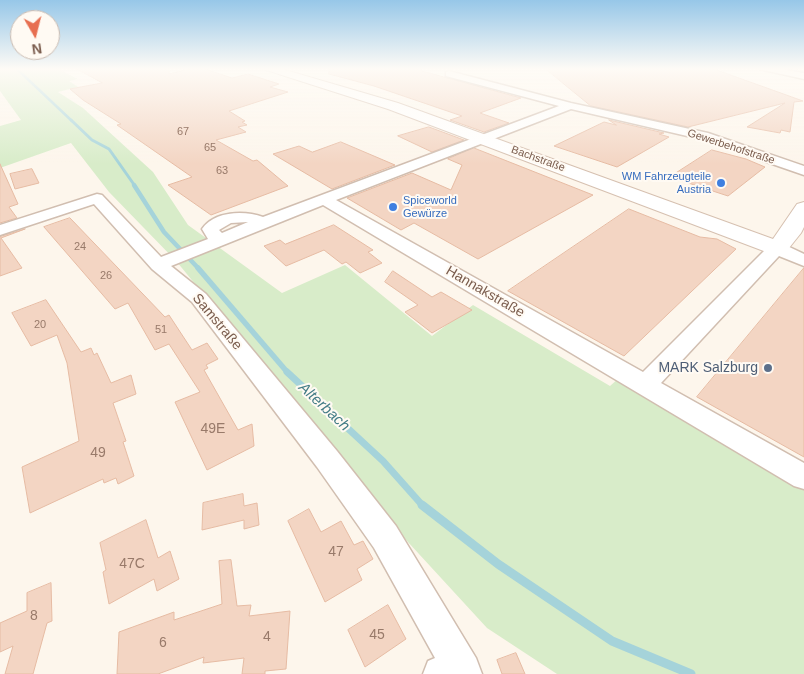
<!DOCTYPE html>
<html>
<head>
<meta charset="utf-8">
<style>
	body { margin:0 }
	#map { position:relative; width:804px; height:674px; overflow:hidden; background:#fdf6ec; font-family:Helvetica,sans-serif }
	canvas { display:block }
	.north { position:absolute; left:10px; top:10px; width:50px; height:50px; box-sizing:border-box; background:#fffaf3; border:1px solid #cabbb1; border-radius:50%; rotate:172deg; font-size:14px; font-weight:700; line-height:20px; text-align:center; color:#7a5c4d }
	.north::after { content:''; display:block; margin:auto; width:18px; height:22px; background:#e76f51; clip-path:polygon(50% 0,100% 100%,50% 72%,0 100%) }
</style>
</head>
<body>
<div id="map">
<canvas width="804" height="674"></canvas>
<div class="north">N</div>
</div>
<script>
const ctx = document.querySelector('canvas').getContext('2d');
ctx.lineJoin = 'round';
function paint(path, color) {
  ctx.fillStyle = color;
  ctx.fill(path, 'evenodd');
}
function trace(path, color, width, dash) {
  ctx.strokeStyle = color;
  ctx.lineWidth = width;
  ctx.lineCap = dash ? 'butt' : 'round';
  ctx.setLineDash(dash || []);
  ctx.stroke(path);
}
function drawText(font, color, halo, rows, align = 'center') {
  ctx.font = font + ' Helvetica,sans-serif';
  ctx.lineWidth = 4;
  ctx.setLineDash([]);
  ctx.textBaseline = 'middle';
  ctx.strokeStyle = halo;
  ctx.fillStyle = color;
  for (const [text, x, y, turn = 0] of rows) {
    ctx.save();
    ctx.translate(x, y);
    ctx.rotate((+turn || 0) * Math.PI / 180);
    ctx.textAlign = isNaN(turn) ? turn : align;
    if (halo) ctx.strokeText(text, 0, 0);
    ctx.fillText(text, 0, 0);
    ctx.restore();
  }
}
paint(new Path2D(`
	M0,69H58L78,79L69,81L78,87L58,92L83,108L153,172L188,225L282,293L345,265L432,336L473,305L610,386L619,378L804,488V674H557L487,628L396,529L177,262L109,192L71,143L0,168V126L21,120L0,91Z`), '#d8ecc9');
trace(new Path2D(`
	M17,69L72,121`), '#a5d3da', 2.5);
trace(new Path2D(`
	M71,120L92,140L109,149L135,186`), '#a5d3da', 3);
trace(new Path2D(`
	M134,185L164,232L199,269`), '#a5d3da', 4.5);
trace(new Path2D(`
	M198,268L288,373`), '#a5d3da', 5.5);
trace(new Path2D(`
	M287,372L383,461L423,506`), '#a5d3da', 7);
trace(new Path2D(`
	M422,505L498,564L612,641L691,674`), '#a5d3da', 9);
const building = new Path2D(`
	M77,69H169V74L189,69H205L232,78L248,74L279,84L270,87L288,92L229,111L245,121L242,122L247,125L238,127L246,132L216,140L253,161L257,160L288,186L211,215L168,185L192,177L117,125L121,124L83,100L70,89L102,83Z
	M330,69H421L422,71L521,98L480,113L509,123L484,132L450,120L462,116L374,86L329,74Z
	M546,69H714L803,101L794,102L790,132L781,130L780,133L747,127L785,103L688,127L591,106Z
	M609,120L664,133L659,134L669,137L617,167L554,146L604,122L616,125Z
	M429,127L464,140L432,152L398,136Z
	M341,142L395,165L332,189L273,154L299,146L312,152Z
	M474,148L593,195L478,259L414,223L401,230L347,198L412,173L451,190L462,165L448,159Z
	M712,150L746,159L765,167L728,196L670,177Z
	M0,164L18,204L9,207L17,218L0,223Z
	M32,169L39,183L15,189L10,174Z
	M629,209L700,237L717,239L736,249L624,356L508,291Z
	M70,218L165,317L169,315L192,350L207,343L218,359L206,365L208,368L204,370L238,430L252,424L254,446L207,470L175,402L200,392L169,344L155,350L128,303L115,309L44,227Z
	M334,225L373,250L368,252L382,263L360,273L346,262L342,264L324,250L286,266L264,246L280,240L285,244Z
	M25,229L1,238L22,268L0,276V237Z
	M804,268V457L697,397Z
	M393,271L432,297L441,292L472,310L432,333L405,312L418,305L385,282Z
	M46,300L81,352L91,348L94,355L97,353L111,383L131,375L136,394L113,403L126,441L123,442L134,476L118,484L116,478L104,483L103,479L30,513L22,467L79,441L67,363L57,335L31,346L12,313Z
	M243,494L244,506L257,503L259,525L244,529V520L202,530L203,503Z
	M309,509L321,532L341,521L354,545L363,541L373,559L357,569L362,580L325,602L288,521Z
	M146,520L158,558L170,551L179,579L157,591L154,579L109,604L103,572L106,570L100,543Z
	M231,560L237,606L251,605L249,616L290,611L286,669L265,671V674H242L244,658L203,663L204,657L158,674H117L119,632L174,612V620L222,604L219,561Z
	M51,583L52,621L47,623L33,674H5L13,646L0,652V623L27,611V593Z
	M388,605L406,639L365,667L348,630Z
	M516,653L525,674H502L497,660Z`);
paint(building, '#f3d5c3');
trace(building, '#e6bba3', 1);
const street = new Path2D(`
	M759,69H781L804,73V79Z
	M449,71L571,103L708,133L804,166V175L700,139L571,109L336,200L643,372L771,244H783L804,254V266L779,256L661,383L804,463V489L794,486L323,205L171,266L206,294L337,451L396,526L476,658L482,674H423L428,661L435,658L374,548L317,467L192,302L152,269L94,204L0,235V225L97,194L102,195L161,257L208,239L202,229C214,211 244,210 263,217L559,106L446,76V72ZM248,222L222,233L219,230L231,223Z`);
const secondary = new Path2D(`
	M263,69H282L398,103L773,239L797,204L804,202V227L801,233L785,253L777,255L769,253L388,109Z`);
trace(street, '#d1beb0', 3);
trace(secondary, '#d6c0b0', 2);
paint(street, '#fff');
paint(secondary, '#fff');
trace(new Path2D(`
	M787,69L804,72`), '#b9a8c9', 2, [4, 2.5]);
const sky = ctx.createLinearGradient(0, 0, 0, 164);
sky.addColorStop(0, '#97c7e8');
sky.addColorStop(0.42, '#fefbf6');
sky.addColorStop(1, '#fefbf600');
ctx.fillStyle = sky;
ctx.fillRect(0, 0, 804, 164);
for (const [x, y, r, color] of [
	[721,183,5,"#3f7fe0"],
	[393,207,5,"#3f7fe0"],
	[768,368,5,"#5c6f8a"]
]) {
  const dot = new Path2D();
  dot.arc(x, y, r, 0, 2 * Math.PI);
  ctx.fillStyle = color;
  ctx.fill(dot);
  trace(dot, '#fffaf3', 2);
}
drawText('11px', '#987a6a', null, [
	["67",183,132],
	["65",210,148],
	["63",222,171],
	["24",80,247],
	["26",106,276],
	["20",40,325],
	["51",161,330]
]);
drawText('11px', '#7a5c4d', '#fffaf3', [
	["Gewerbehofstraße",731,147,18],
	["Bachstraße",538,159,20]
]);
drawText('11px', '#366cbe', '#fffaf3', [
	["WM Fahrzeugteile",711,177],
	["Austria",711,190],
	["Spiceworld",403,201,"left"],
	["Gewürze",403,214,"left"]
], 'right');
drawText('14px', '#7a5c4d', '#fffaf3', [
	["Hannakstraße",485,292,30],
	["Samstraße",217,322,50]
]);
drawText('14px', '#4e5e75', '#fffaf3', [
	["MARK Salzburg",758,368]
], 'right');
drawText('14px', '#987a6a', null, [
	["49E",213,429],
	["49",98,453],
	["47",336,552],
	["47C",132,564],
	["8",34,616],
	["45",377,635],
	["4",267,637],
	["6",163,643]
]);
drawText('italic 15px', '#437c86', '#fffaf3', [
	["Alterbach",324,407,43]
]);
</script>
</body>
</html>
